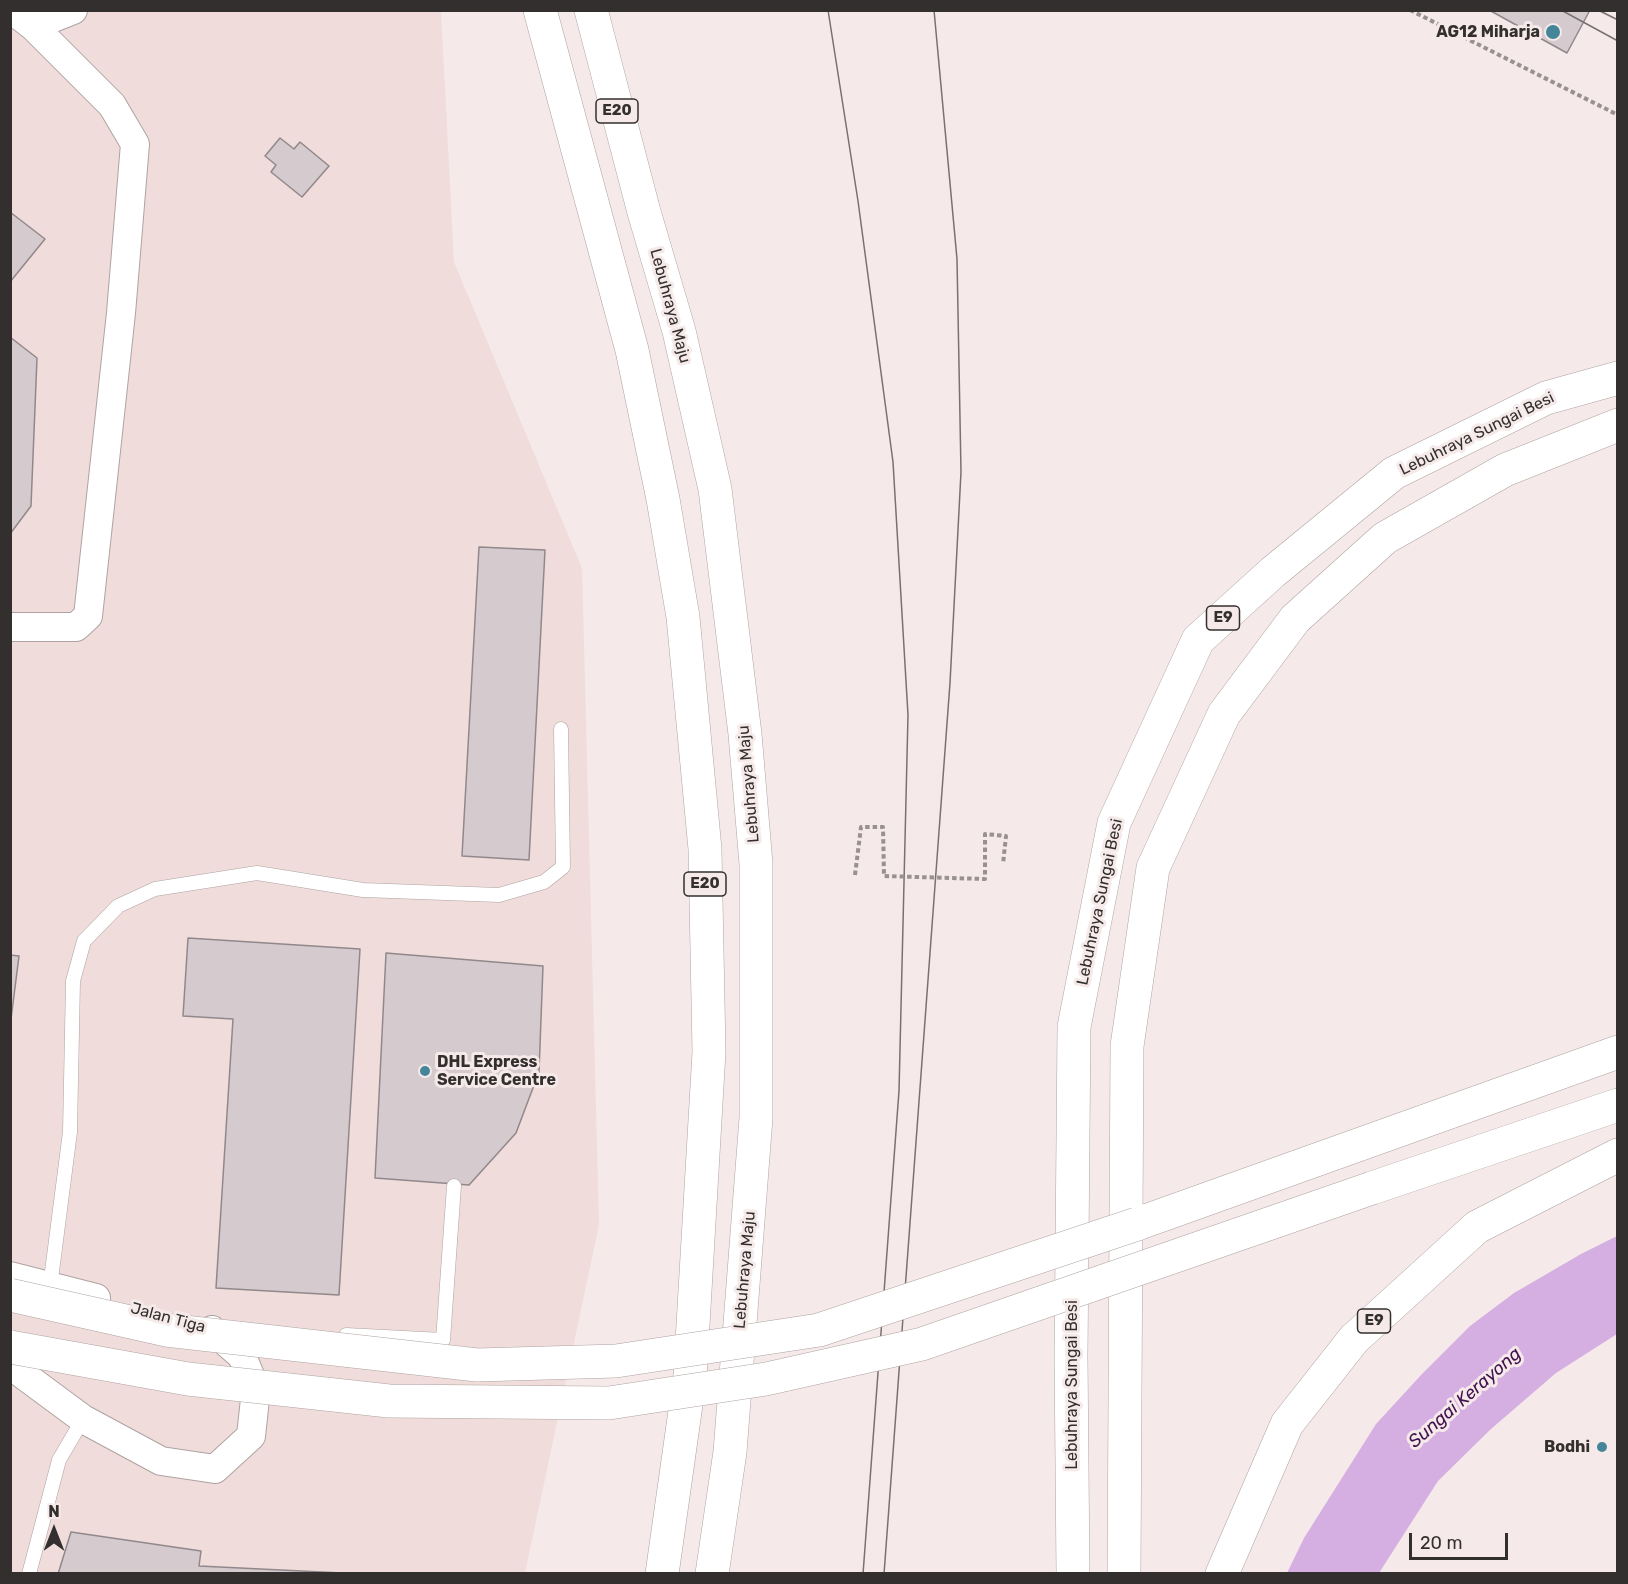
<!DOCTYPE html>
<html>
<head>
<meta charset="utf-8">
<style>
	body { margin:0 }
	#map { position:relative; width:1628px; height:1584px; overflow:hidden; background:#f5eae9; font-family:Rubik,sans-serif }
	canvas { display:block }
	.frame { position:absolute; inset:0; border:12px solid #332f2e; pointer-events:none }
	.north { position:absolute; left:24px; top:1500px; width:60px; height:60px; -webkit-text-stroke:4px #f5eae9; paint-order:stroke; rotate:0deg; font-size:16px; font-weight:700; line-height:24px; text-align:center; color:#332f2e }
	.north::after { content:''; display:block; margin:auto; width:21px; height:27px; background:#332f2e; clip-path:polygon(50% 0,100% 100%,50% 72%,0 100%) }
	.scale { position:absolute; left:1409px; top:1533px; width:99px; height:27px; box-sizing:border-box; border:3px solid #332f2e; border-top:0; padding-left:8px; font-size:18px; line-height:21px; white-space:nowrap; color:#332f2e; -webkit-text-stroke:4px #f5eae9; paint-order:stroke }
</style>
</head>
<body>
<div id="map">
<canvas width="1628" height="1584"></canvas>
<div class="frame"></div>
<div class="north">N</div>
<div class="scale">20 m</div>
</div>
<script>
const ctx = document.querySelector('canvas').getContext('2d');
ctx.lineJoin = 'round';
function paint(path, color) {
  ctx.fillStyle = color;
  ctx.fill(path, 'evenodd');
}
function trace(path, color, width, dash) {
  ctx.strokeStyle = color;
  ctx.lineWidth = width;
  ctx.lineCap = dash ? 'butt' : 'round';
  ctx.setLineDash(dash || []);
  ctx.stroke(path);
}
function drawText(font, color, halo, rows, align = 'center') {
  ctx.font = font + ' Rubik,sans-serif';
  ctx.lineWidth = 6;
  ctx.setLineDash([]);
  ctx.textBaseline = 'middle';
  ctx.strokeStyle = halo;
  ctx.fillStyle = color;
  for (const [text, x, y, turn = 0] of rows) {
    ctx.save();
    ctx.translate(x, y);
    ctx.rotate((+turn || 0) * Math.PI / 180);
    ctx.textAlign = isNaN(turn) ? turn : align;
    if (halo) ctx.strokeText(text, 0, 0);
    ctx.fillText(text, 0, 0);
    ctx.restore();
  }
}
paint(new Path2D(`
	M11,11H441L454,262L582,568L599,1225L525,1573L11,1574Z`), '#f0dcda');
paint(new Path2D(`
	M1617,1236V1334L1556,1373L1491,1429L1438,1481L1379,1573H1287L1304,1538L1376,1424L1422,1374L1470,1326L1514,1293L1581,1254Z`), '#d5afe2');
const building = new Path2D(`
	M1489,10H1590L1567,53Z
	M280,138L294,149L300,142L329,166L302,197L271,172L276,165L265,156Z
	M10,212L45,239L10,282Z
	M10,337L37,358L31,506L10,534Z
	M479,547L545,550L529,860L462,856Z
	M188,938L360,949L339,1295L216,1288L233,1019L183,1016Z
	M386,953L543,966L539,1072L516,1133L469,1185L375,1178Z
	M10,955L19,956L10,1027Z
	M71,1532L201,1551L199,1566L363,1574H58Z`);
paint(building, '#d5cbcf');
trace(building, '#91888c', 1.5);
const lane = new Path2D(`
	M50,1287L70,1132L73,981L84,941L118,906L155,889L257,873L363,890L499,895L544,882L563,867L561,729
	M346,1335L443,1340L454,1186
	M29,1574L59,1460L83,1419`);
const street = new Path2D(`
	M33,26L73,10
	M10,627H76L88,616L121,313L135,144L112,105L33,26L12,10
	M10,1276L96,1298
	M10,1365L83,1419L161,1461L215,1469L251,1436L256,1390L242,1356L212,1330`);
const highway = new Path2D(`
	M540,10L632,350L663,499L683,617L705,849L709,1052L690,1376L662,1574
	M591,10L644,212L679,331L715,489L745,734L756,864V1118L730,1452L712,1574
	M1372,1188L1618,1105
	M1137,1224L1618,1052
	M1073,1574L1071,1356L1074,1027L1114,823L1198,640L1273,572L1394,473L1546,398L1618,378
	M1124,1574L1127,1046L1153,868L1224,714L1295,619L1385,538L1505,470L1618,425
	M1222,1574L1287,1424L1354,1339L1477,1227L1618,1155`);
trace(lane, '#aea3a2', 15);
trace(street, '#aea3a2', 30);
trace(highway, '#aea3a2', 34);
trace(new Path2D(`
	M1410,10L1618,115`), '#999190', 4, [4.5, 3]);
trace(lane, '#fff', 14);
trace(street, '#fff', 28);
trace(highway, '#fff', 33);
trace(new Path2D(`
	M828,10L858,201L893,462L908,715L899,1091L863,1574
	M1561,10L1618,41
	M1598,10L1618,20
	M884,1574L950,683L961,472L957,259L934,10`), '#787170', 1.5);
const highwayBridge = new Path2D(`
	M10,1295L166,1330L477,1365L616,1361L819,1330L1137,1224
	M10,1347L188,1379L389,1401L609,1403L766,1379L922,1344L1372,1188`);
trace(highwayBridge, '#aea3a2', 34, []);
trace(new Path2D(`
	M855,875L861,827H883L884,876L985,879V834L1006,836L1003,864`), '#999190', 4, [4.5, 3]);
trace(highwayBridge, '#fff', 33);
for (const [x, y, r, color] of [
	[1553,32,8,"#458599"],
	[425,1071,6,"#458599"],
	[1602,1447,6,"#458599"]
]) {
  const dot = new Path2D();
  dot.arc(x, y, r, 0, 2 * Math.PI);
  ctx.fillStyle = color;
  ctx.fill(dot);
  trace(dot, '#f5eae9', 2);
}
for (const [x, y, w] of [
	[617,111,42],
	[1223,618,33],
	[705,884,42],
	[1374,1321,33]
]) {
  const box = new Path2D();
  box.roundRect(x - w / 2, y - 12, w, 24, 4.5);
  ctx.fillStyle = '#f5eae9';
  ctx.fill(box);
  trace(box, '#332f2e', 1.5);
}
drawText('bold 15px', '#332f2e', null, [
	["E20",617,111],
	["E9",1223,618],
	["E20",705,884],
	["E9",1374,1321]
]);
drawText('bold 16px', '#332f2e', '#f5eae9', [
	["AG12 Miharja",1540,32],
	["DHL Express",437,1062,"left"],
	["Service Centre",437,1080,"left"],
	["Bodhi",1590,1447]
], 'right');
drawText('16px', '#332f2e', '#f5eae9', [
	["Lebuhraya Maju",670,306,75],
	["Lebuhraya Sungai Besi",1477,434,-26],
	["Lebuhraya Maju",749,784,-95],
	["Lebuhraya Sungai Besi",1100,902,-78],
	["Lebuhraya Maju",745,1270,-85],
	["Jalan Tiga",168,1318,15],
	["Lebuhraya Sungai Besi",1072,1385,-90]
]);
drawText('italic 18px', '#41124e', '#f5eae9', [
	["Sungai Kerayong",1465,1398,-41]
]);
</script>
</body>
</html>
